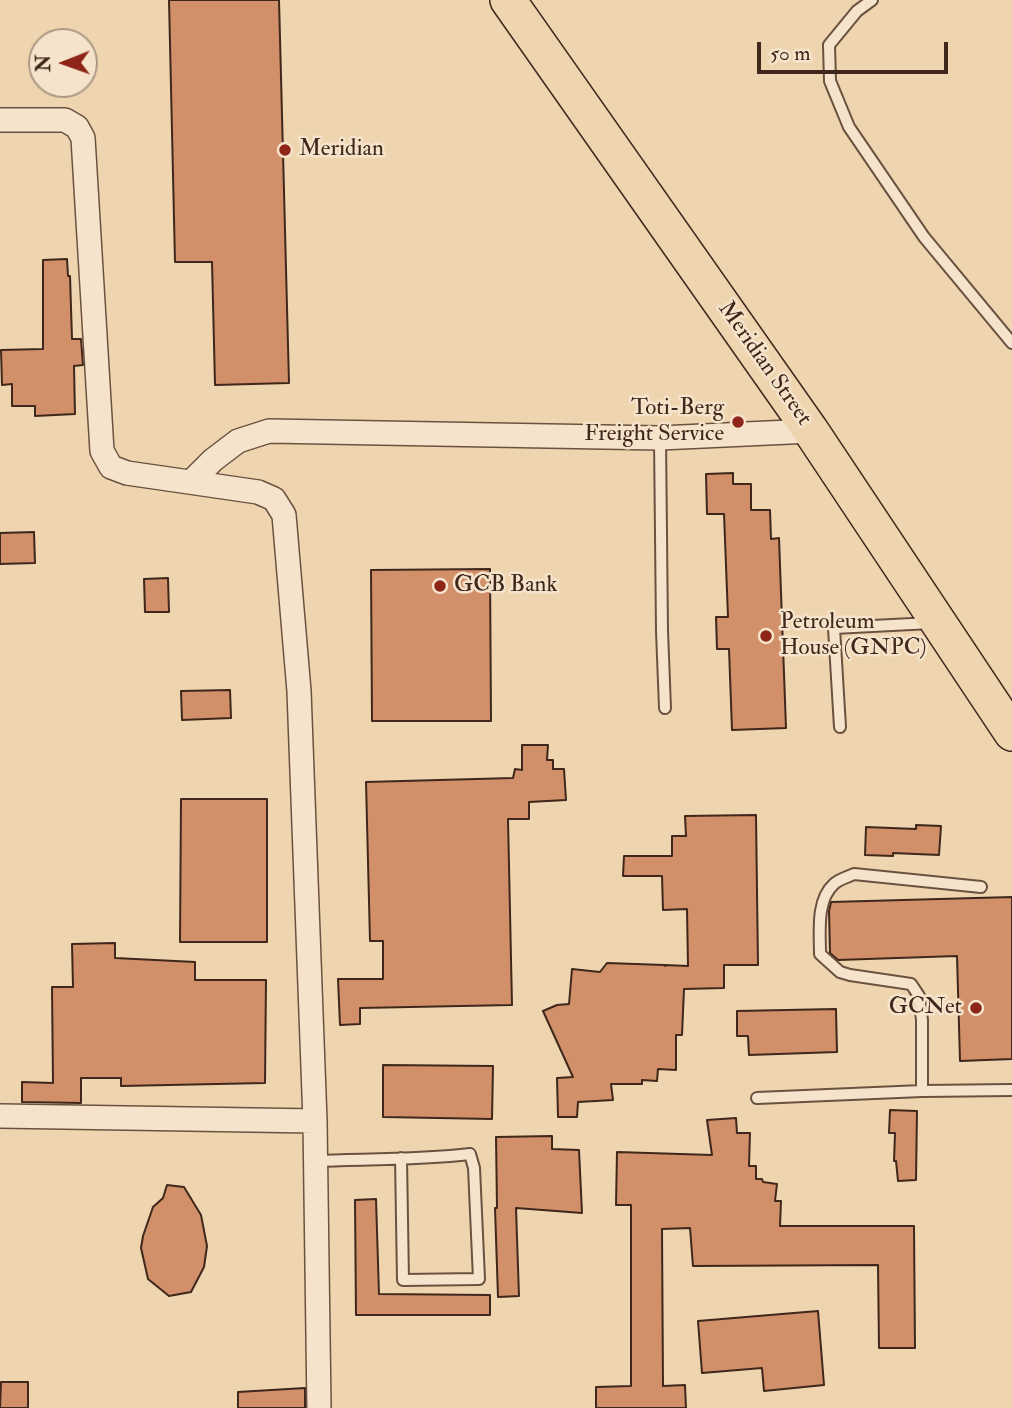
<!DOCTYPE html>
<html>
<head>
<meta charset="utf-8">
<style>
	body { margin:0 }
	#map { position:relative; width:1012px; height:1408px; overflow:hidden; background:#efd5af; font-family:"IM FELL Double Pica",serif }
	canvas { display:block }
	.north { position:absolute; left:28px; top:28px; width:70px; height:70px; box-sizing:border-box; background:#f5e4cb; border:2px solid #ac9885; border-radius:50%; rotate:269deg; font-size:19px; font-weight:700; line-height:28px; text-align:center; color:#3f271b }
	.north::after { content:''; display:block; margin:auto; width:24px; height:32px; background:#8f2418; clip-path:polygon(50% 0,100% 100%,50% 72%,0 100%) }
	.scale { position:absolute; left:757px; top:42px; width:191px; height:32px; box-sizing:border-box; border:4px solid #3f271b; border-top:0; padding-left:9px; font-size:21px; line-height:24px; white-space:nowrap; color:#3f271b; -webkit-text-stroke:5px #f5e4cb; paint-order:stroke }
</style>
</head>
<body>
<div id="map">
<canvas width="1012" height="1408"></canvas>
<div class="north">N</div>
<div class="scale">50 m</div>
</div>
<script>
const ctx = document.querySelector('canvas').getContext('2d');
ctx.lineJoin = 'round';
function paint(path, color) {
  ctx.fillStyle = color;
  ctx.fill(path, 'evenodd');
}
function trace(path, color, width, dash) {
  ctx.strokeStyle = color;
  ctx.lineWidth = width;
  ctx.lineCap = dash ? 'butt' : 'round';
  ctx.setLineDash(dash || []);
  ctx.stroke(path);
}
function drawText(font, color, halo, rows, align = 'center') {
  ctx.font = font + ' "IM FELL Double Pica",serif';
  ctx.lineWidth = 5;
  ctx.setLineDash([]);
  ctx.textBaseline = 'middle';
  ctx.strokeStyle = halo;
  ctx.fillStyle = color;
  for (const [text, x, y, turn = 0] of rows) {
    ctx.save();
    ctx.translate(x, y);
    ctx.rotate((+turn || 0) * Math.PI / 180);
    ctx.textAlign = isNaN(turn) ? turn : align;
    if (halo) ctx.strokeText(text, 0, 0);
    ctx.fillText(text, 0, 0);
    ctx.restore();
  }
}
const building = new Path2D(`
	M169,0H279L289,383L215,385L212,262H175Z
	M67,259L68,276H70L72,339H81L83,365L74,366L75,414L35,416V406H12V384L2,385L1,350L43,349V260Z
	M733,473V484H751V510H770L771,539L779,538L786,728L732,730L729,649H717L716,617H728L724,514H707L706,474Z
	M34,532L35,563L0,564V533Z
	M490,569L491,721H372L371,570Z
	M168,578L169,612H145L144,579Z
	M230,690L231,718L182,720L181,691Z
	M522,745H548L547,760H553V769H564L566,800L529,802V819H508L512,1005L360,1008V1024L340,1025L338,979H383V941H370L366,782L513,778L515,769L522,770Z
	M181,799H267V942H180Z
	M756,815L758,965H724V988L684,989L682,1035H676V1070L658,1069L657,1081L642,1080V1084H611L613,1100L578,1102L577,1117H558L557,1078L573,1077L543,1011L557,1005L569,1004L572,969L600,972L607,963L664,965L665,966V965L688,966L687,909L663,910L662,876H623L624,856H672V836H686L685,816Z
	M916,825L941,826L939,855L893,853V856L865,855L866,827L916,829Z
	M1012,897V1059L960,1061L957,956L838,960L830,953L829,911L831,902Z
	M115,943V958L195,962V980H266L265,1083L121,1086V1078H81V1103L22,1102V1082L53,1083L52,987H73L72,944Z
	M836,1009L837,1052L749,1055L748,1036H737V1011Z
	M383,1065L493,1066L492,1119L383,1117Z
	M890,1110L917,1111L916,1180L898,1181L896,1161H894L895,1133H889Z
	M736,1118L737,1133H750L749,1166H756V1179H762L763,1182L777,1184L775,1201H781L780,1226H914L915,1348H879L878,1265L693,1266L690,1228L662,1229L663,1386L685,1385L686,1408H596V1387L631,1386V1205H616L617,1152L712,1155L707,1120Z
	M552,1136V1149L579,1150L582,1213L516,1208L519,1296L498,1297L495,1208H497L496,1137Z
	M167,1185L184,1187L201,1215L207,1246L204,1267L191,1292L169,1296L148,1279L141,1248L143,1236L153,1207L163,1198Z
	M376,1199L379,1294L490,1295V1315H356L355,1200Z
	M818,1311L824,1385L764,1391L762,1368L702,1373L698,1321Z
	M1,1382H28V1408H0Z
	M305,1388V1408H238V1392Z`);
paint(building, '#d19069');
trace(building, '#3f271b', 2);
const lane = new Path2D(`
	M872,0L857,11L829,45L830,81L849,127L924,237L1012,343
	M660,438L662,631L665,708
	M840,727L834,628L931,623
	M922,1091V1020L919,996L911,984L850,975L840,972L820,954C820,932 816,900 834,884C839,879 848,877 854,874L981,887
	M757,1098L922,1091L1012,1090
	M315,1161C367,1159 419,1160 470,1154L474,1168L479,1279L403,1280L401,1158`);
const street = new Path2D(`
	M0,120H65L77,127L83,138L102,451L111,467L127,473L258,492L274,499L284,515L299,691L315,1121
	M191,482L213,460L238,441L269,431L660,438L811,431
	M0,1116L315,1121L319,1408`);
const primary = new Path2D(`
	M508,0L811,431L1012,733`);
trace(lane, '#6b5240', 14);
trace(street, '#6b5240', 26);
trace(primary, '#3f271b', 38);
trace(lane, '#f5e4cb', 10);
trace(street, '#f5e4cb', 23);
trace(primary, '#efd5af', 35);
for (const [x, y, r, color] of [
	[285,150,7,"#8f2418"],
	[738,422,7,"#8f2418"],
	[440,586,7,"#8f2418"],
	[766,636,7,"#8f2418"],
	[976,1008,7,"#8f2418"]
]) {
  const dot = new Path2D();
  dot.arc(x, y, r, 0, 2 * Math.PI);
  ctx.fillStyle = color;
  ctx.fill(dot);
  trace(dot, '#f5e4cb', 2.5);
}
drawText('23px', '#3f271b', '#f5e4cb', [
	["Meridian",299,150],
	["Toti-Berg",724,409,"right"],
	["Freight Service",724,435,"right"],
	["GCB Bank",454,586],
	["Petroleum",780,623],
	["House (GNPC)",780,649],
	["GCNet",962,1008,"right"]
], 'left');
drawText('23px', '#3f271b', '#f5e4cb', [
	["Meridian Street",764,364,55]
]);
</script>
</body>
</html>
